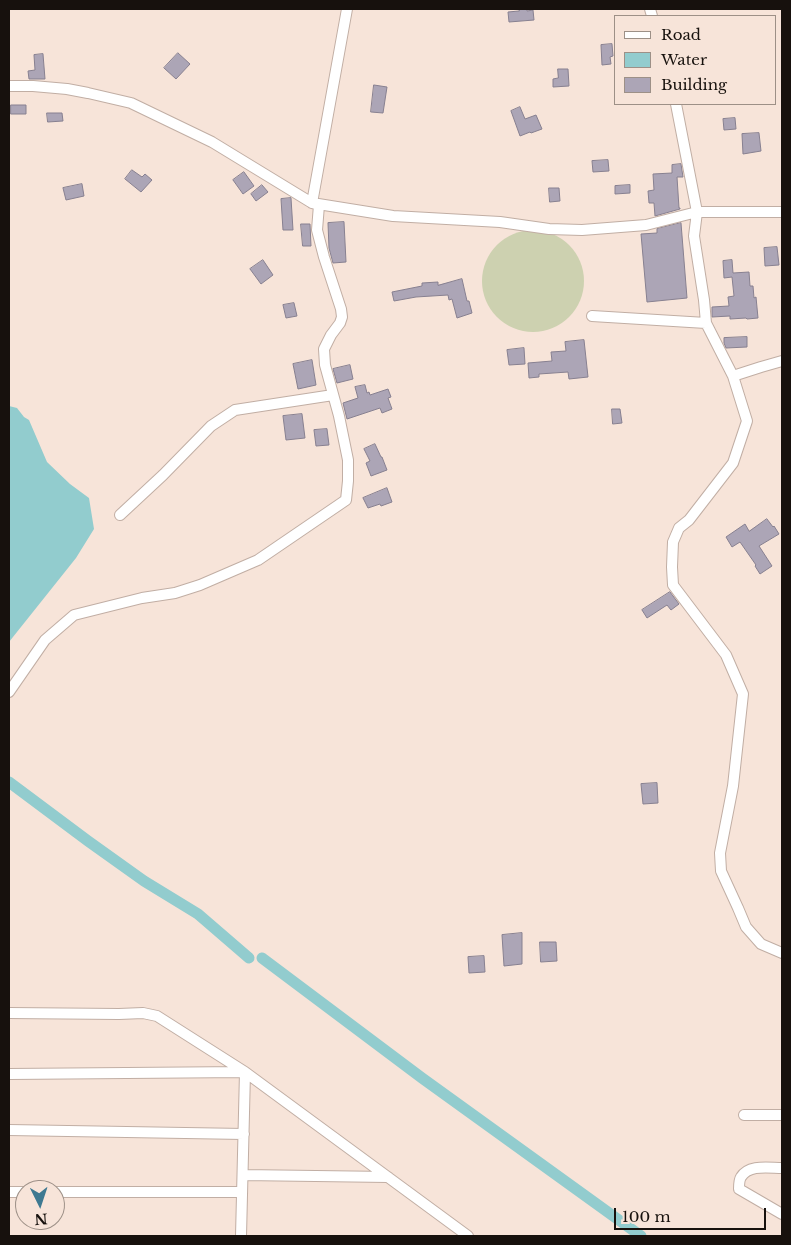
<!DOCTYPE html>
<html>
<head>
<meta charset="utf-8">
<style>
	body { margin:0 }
	#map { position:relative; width:791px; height:1245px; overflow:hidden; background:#f7e4d9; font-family:"Libre Baskerville",serif }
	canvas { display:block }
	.frame { position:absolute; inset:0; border:10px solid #17110d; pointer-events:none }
	.legend { position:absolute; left:614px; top:15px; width:162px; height:90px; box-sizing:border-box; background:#f7e4d9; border:1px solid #9d9087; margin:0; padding:6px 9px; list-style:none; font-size:15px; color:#17110d }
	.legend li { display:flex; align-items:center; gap:10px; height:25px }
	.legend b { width:25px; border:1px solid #9d9087 }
	.north { position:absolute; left:15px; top:1180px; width:50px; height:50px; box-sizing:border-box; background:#f7e4d9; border:1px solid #9d9087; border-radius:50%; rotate:176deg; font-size:14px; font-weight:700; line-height:20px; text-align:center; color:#17110d }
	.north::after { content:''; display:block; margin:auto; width:18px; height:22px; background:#3e7991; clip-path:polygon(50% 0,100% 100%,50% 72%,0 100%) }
	.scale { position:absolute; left:614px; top:1208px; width:152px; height:22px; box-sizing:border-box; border:2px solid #17110d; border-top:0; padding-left:6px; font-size:15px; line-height:18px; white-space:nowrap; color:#17110d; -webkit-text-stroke:4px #f7e4d9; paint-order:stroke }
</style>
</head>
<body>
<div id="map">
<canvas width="791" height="1245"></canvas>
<div class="frame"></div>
<ul class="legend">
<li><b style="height:6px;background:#fff"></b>Road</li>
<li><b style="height:14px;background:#92ccce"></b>Water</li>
<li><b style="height:14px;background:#aca5b6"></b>Building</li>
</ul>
<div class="north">N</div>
<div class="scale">100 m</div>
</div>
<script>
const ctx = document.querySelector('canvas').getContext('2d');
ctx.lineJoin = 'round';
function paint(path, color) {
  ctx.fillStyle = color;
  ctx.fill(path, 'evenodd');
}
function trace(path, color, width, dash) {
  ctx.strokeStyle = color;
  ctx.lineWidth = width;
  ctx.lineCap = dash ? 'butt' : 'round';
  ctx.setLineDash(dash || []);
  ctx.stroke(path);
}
paint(new Path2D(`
	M482 281a51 51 0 1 1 102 0a51 51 0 1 1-102 0Z`), '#cdd1b0');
paint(new Path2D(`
	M9,406L17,408L24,417L29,420L47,462L70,484L89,498L94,529L76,558L9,642Z`), '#92ccce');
trace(new Path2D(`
	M9,782L88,841L144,881L198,914L249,958
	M262,958L422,1078L641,1236`), '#92ccce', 11);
const building = new Path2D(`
	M519,9H527V11L533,10L534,20L509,22L508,12L519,11Z
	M612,44L613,56L610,57L611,64L602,65L601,45Z
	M178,53L190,64L176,79L164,68Z
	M43,54L45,79H29L28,71L35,70L34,55Z
	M558,69H568L569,86L553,87V79L558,78Z
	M374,85L387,87L383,113L371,112Z
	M11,105H26V114H11Z
	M520,107L525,119L536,115L542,129L531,133L530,132L520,136L511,111Z
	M47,113H62L63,121L48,122Z
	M735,118L736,129L724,130L723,119Z
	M759,133L761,151L743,154L742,134Z
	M608,160L609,171L593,172L592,161Z
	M681,164L683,177H677L679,208H680V209L655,216L654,203H649L648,191L654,190L653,174L672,173V165Z
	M132,170L142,177L145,174L152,180L141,192L125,179Z
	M244,172L254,186L243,194L233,180Z
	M82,184L84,196L66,200L63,188Z
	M262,185L268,192L256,201L251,194Z
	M630,185V193L615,194V186Z
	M549,188H559L560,201L550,202Z
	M291,198L293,230H283L281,199Z
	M344,222L346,262L333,263L329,248L328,223Z
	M681,223L687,298L647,302L641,234L657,233V229Z
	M301,224H310L311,246H303Z
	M777,247L779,265L765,266L764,248Z
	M263,260L273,275L261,284L250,269Z
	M732,260L733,273L749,272L750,286H753L754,298L756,297L758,318L747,319L746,318L730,319V316L712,317V307L729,306L728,297L734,296L732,277L724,278L723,261Z
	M462,279L467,301H469L472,313L457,318L452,299L449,300L448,295L416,297L394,301L392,292L422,286V283L438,282V285Z
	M294,303L297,316L286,318L283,305Z
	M747,337V347L726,348L724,343V338Z
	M584,340L588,377L569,379L568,372L539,374V377L529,378L528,363L552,361L551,352L566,351L565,342Z
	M524,348L525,364L509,365L507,350Z
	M312,360L316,385L298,389L293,364Z
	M350,365L353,379L337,383L333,369Z
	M365,385L367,393L369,392L370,395L388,389L391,397L388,398L392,409L382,413L380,408L347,419L343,403L358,398L355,387Z
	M612,409H620L622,423L613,424Z
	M302,414L305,438L286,440L283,416Z
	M327,429L329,445L316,446L314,430Z
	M375,444L381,457H382L387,470L371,476L366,463L370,461L364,449Z
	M387,488L392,502L381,506L380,504L368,508L363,498Z
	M767,519L773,527L774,526L779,534L759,546L772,566L760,574L755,566L756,565L740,542L732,547L726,537L745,524L749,531Z
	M670,592L679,604L671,610L667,605L647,618L642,610Z
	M657,783L658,803L643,804L641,784Z
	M522,933V964L504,966L502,935Z
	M540,942H556L557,961L541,962Z
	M484,956L485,972L469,973L468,957Z`);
paint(building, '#aca5b6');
trace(building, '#878090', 1);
const street = new Path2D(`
	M650,9L652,16
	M9,86H33L67,89L88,93L131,103L212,142L312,203L393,216L500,222L549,229L582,230L646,225L697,212L676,104
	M782,212H697L694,236L704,300L706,323L733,376L747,421L733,463L689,520L679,528L673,542L672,567L673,585L726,655L743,694L733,786L720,853L721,871L738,908L746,927L761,944L782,953
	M592,316L706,323
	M733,376L761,367L782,361
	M120,515L163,475L211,426L235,410L333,395
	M9,692L45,640L74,615L142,598L175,593L200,585L258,560L346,500L348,481V460L339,416L325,365L324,349L331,335L340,323L342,317L341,309L324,257L317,230L319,205L312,203L347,9
	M9,1013L119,1014L143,1013L157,1016L245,1072L468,1236
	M9,1074L244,1072
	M744,1115H782
	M9,1130L244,1134
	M782,1168C769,1168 749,1164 741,1177C739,1180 739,1185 739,1189L782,1214
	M243,1175L388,1177
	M9,1192H25
	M55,1192H242
	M241,1236L245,1072`);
trace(street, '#c1aea4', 12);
trace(street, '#fff', 10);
</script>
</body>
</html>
